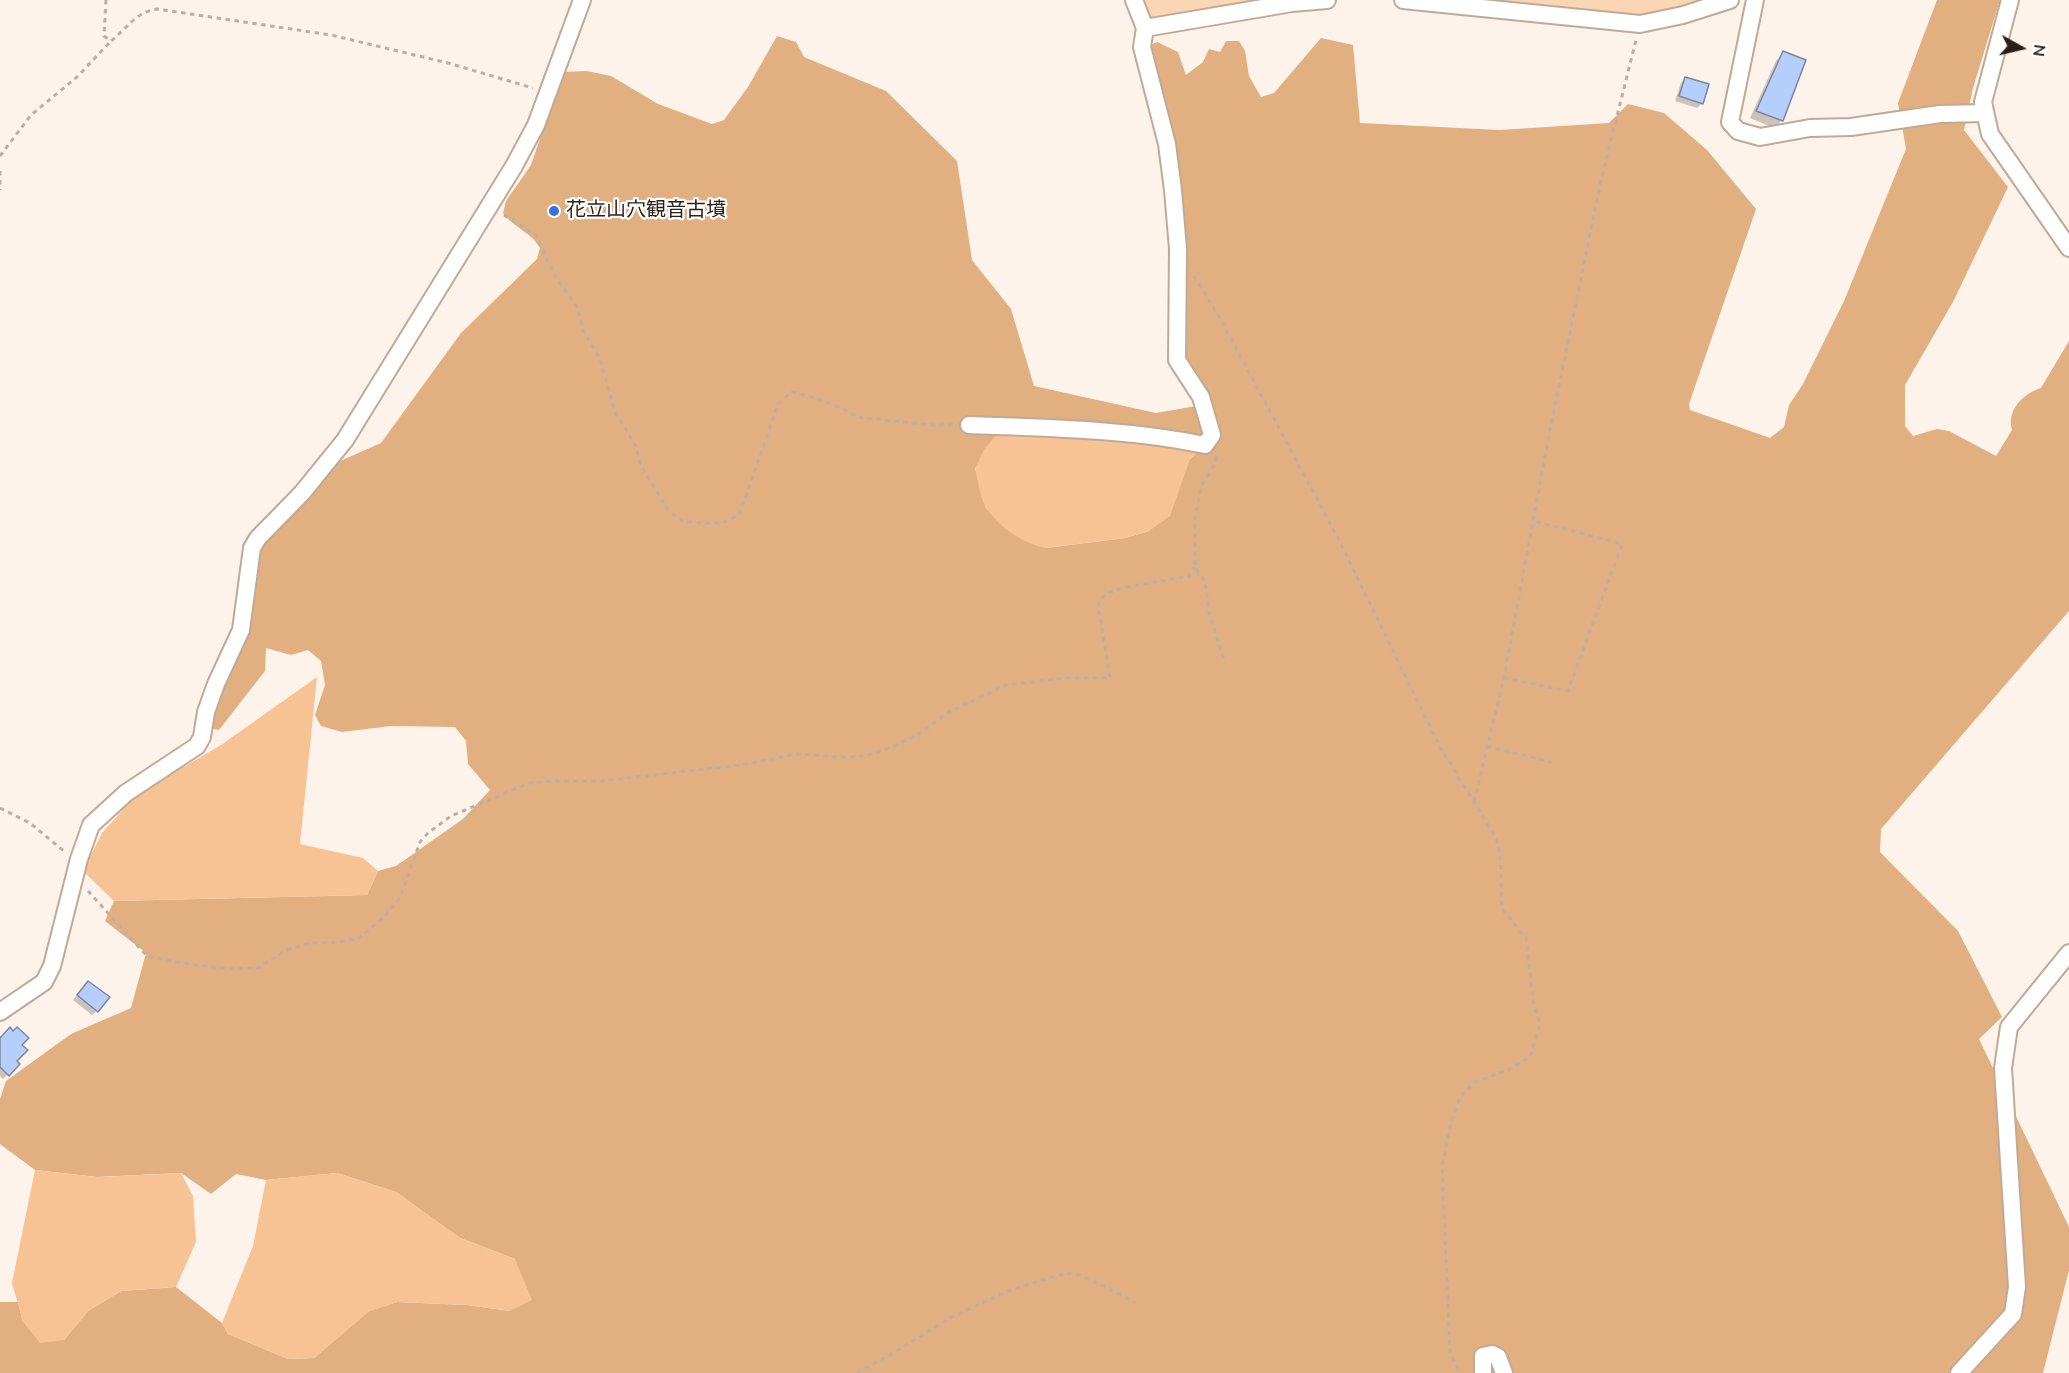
<!DOCTYPE html>
<meta charset="utf-8">
<style>
body{margin:0}
#map{position:relative;width:2069px;height:1373px;overflow:hidden;background:#fdf3ea;font-family:"Nunito Sans",sans-serif}
canvas{display:block}
.north{position:absolute;left:1991px;top:18px;width:60px;height:60px;-webkit-text-stroke:4px #fff;paint-order:stroke;rotate:98deg;font-size:16px;font-weight:700;line-height:24px;text-align:center;color:#281f17}
.north::after{content:'';display:block;margin:auto;width:21px;height:27px;background:#281f17;clip-path:polygon(50% 0,100% 100%,50% 72%,0 100%)}
</style>
<div id="map">
<canvas width="2069" height="1373"></canvas>
<div class="north">N</div>
</div>
<script>
const c = document.querySelector('canvas').getContext('2d');
c.lineJoin = 'round';
function paint(path, color) {
  c.fillStyle = color;
  c.fill(path, 'evenodd');
}
function trace(path, color, width, dash) {
  c.strokeStyle = color;
  c.lineWidth = width;
  c.lineCap = dash ? 'butt' : 'round';
  c.setLineDash(dash || []);
  c.stroke(path);
}
function write(font, color, halo, rows, align = 'center') {
  c.font = font + ' "Nunito Sans","Noto Sans JP",sans-serif';
  c.lineWidth = 4.5;
  c.setLineDash([]);
  c.textBaseline = 'middle';
  c.strokeStyle = halo;
  c.fillStyle = color;
  for (const [text, x, y, turn = 0] of rows) {
    c.save();
    c.translate(x, y);
    c.rotate((+turn || 0) * Math.PI / 180);
    c.textAlign = isNaN(turn) ? turn : align;
    if (halo) c.strokeText(text, 0, 0);
    c.fillText(text, 0, 0);
    c.restore();
  }
}
const green = new Path2D(`
 M1142,0h135l-125,20z
 M1451,0h257l-57,18z`);
const forest = new Path2D(`
 M1937,0h63l-27,88 -9,42 44,57 -55,115 -48,83v41l8,10 24,-7 12,2 47,25 16,-26c-6,-20 12,-37 29,-42l28,-47v270l-188,218 -1,23 78,79 44,86 -23,22 90,188v43l-26,103h-2043v-71h18l5,20 41,18 24,-29 33,-20 55,-4 46,36 6,11 60,25 26,-1 55,-47 28,-9 70,3 43,6 5,-52 -55,-21 -64,-46 -59,-19 -71,7 -30,-6 -25,20 -30,-21 -84,4 -62,-7 -35,-26v-45l6,-18 65,-47 60,-26 15,-55 -41,-32 9,-20 253,-6 11,-24 18,-5 67,-47 27,-29 -22,-26 -2,-23 -11,-14 -64,-1 -49,6 -21,-6 -6,-11 10,-30 -4,-24 -13,-11 -17,5 -25,-7 -1,23 -46,59 -15,-3 60,-185 65,-76 52,-23 80,-110 76,-74 3,-11c-9,-16 -26,-20 -37,-35l3,-12 25,-36 32,-93 24,-1 24,5 47,28 54,20 12,-4 24,-33 29,-51 19,6 8,15 82,34 71,70 15,99 39,49 23,77 122,27 52,-9 -23,-46 -35,-313 7,-3 21,10 8,23 17,-13 6,-13 11,3 6,-11h13l6,10 4,25 12,21 13,-4 47,-55 32,7 7,78 139,7 110,-7 19,-19 36,9 43,37 49,59 -67,195 1,6 80,28 14,-11 5,-22 14,-21 41,-83 62,-152 -8,-46zM1199,451l-9,8 -41,72 -24,7 -79,10 -41,-20 -19,-20 -11,-40z`);
const water = new Path2D(`
 M999,432l166,11 35,7 -10,9 -20,57 -21,15 -24,7 -79,10c-22,-4 -46,-20 -59,-39 -7,-10 -9,-28 -12,-41l10,-20z
 M317,677l-17,167 63,14 15,13 -11,24 -253,6 -31,-30 19,-38 35,-39 84,-49z
 M35,1170l62,7 84,-4 12,23 3,46 -20,45 -55,4 -33,20 -24,29 -24,3 -17,-21 -11,-39z
 M337,1173l59,19 64,46 55,21 17,41 -22,11 -43,-6 -70,-3 -12,4 -16,5 -55,47 -26,1 -60,-25 -6,-11 31,-77 13,-66z`);
const shadow = new Path2D(`
 M1783,53l21,8 -23,60 -7,7 -24,-10 26,-57z
 M1686,78l16,25 -5,5 -22,-7 6,-18z
 M83,987l14,24 -5,4 -19,-15z
 M0,1040l20,5 -5,16 3,3 -15,15 -3,-3z`);
const building = new Path2D(`
 M1783,51l23,9 -23,61 -27,-10z
 M1685,77l24,7 -6,20 -24,-8z
 M88,981l22,16 -12,15 -21,-17z
 M10,1027l3,4 4,-4 12,11 -7,7 6,5 -11,11 3,3 -11,12 -9,-9v-29z`);
const path = new Path2D(`
 M106,0l-2,36 7,5c16,-13 25,-29 46,-32l174,26 117,28 85,25
 M0,156l31,-41 46,-38 34,-36
 M0,171v19
 M504,215l31,19 19,40 21,30 4,6 3,19 18,30 16,55 20,32 4,17 16,28 14,21 13,9 29,3 17,-3 11,-8 36,-103 5,-10 11,-8 17,4 32,12 16,9 74,8h23
 M1194,276l23,37 121,225 102,209 56,91 4,14 2,57 24,29 7,62 7,25 -10,32 -22,13 -33,12 -15,15 -9,25 -9,43 8,187 10,21
 M1216,457l-1,6 -13,22 -7,31v51l10,14 4,32 16,50
 M1504,678l64,13 54,-147 -88,-23
 M1487,746l67,17
 M1474,802l30,-124 44,-238 53,-260 35,-140
 M0,808l30,15 35,29
 M88,891l59,65 41,8 42,5 28,-1 29,-18 24,-7 29,-1 19,-4 24,-20 17,-20 20,-56 8,-9 23,-17 78,-33 27,-2h44l141,-16 57,-11 43,3 24,-1 32,-11 22,-11 30,-22 57,-27 60,-7h44l-12,-74 7,-10 17,-6 67,-12 6,-9
 M857,1373l38,-21 55,-34 58,-27 43,-14 22,-4 27,11 36,19`);
const minor = new Path2D(`
 M1403,0l237,24 43,-9 47,-15
 M1755,0l-25,122 8,9 22,6 50,-9 41,-1 89,-13 44,-1
 M2010,0l-27,102 7,32 79,114
 M1145,28l147,-25 35,-3
 M969,425c79,3 158,4 236,20l7,-10 -11,-38 -24,-37 1,-111 -5,-59 -6,-46 -25,-97 3,-19 -11,-28
 M0,1012l44,-30 8,-16 27,-107 12,-34 35,-32 71,-47 5,-9 4,-25 10,-28 25,-54 11,-82 6,-10 44,-45 43,-53 169,-274 22,-41 46,-125
 M1483,1373v-17l9,-2 6,3 6,16
 M1959,1373l54,-59 4,-27 -14,-219 6,-41 60,-74`);
const markers = [
 [554,211,6,"#3b70e0"]
];
const poiNames = [
 ["花立山穴観音古墳",566,211]
];
paint(green, '#fbd6b5');
paint(forest, '#e2af81');
paint(water, '#f7c394');
paint(shadow, '#0003');
paint(building, '#b6cefb');
trace(building, '#7a879f', 1.5);
trace(minor, '#c1aa95', 20);
trace(path, '#bab0a7', 3, [4.5, 4.5]);
trace(minor, '#fff', 16);
for (const [x, y, r, color] of markers) {
  const dot = new Path2D();
  dot.arc(x, y, r, 0, 2 * Math.PI);
  c.fillStyle = color;
  c.fill(dot);
  trace(dot, '#fff', 2);
}
write('20px', '#281f17', '#fff', poiNames, 'left');
</script>
